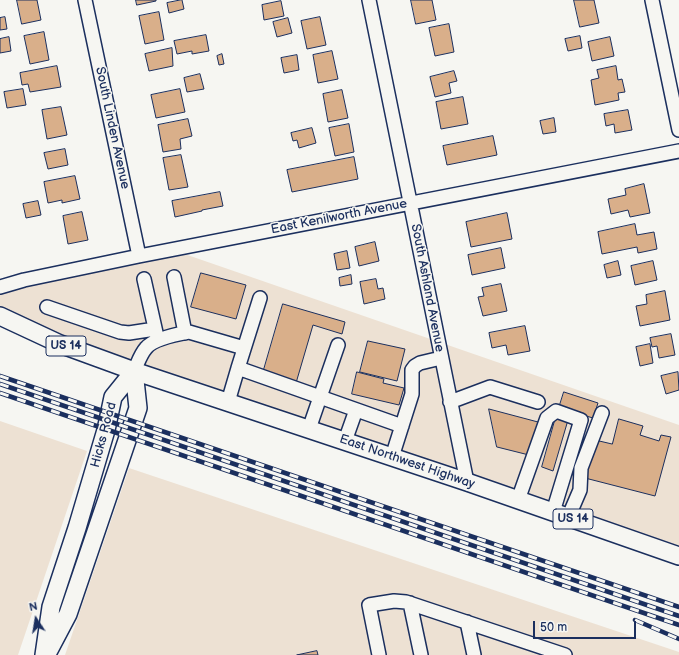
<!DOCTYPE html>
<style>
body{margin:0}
#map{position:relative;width:679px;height:655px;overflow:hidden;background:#f6f6f2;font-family:"Balsamiq Sans",sans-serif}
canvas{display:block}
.north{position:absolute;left:16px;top:599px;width:40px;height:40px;-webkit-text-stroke:3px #f6f6f2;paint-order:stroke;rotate:348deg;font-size:11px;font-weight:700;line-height:16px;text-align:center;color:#1b2f5e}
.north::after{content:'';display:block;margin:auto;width:14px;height:18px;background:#1b2f5e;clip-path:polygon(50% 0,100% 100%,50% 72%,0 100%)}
.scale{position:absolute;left:533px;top:621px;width:103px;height:18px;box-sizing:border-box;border:2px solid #1b2f5e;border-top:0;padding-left:5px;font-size:12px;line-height:14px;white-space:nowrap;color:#1b2f5e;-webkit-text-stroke:3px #f6f6f2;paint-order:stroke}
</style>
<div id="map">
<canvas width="679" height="655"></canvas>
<div class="north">N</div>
<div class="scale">50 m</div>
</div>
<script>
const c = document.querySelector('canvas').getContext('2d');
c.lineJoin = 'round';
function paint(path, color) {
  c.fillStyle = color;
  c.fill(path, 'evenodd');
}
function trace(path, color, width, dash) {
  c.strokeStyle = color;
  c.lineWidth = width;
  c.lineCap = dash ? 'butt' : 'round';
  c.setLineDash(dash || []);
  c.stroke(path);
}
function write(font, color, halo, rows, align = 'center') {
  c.font = font + ' "Balsamiq Sans",sans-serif';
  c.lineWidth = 3;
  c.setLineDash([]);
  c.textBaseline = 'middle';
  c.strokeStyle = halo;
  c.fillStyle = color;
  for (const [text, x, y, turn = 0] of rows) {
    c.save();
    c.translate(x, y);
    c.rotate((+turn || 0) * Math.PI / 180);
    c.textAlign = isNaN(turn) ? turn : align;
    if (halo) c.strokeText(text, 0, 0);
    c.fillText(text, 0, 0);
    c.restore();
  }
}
const built = new Path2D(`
 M173,250l506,175v131l-679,-240v-31z
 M0,421l87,30 -69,204h-18z
 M129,468l550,184v3h-614z`);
const building = new Path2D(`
 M17,0h20l4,20 -19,4z
 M136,0h20v1l-19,4z
 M182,0l2,9 -15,4 -2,-10z
 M411,0h21l4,20 -20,4z
 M574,0h20l5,23 -19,4z
 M281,1l3,15 -20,4 -2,-15z
 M159,12l5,28 -19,4 -6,-28z
 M5,17l2,12 -7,1v-12z
 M320,17l6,28 -19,4 -6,-28z
 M288,18l4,15 -15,4 -4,-15z
 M449,24l5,28 -19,4 -6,-28z
 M44,32l5,28 -19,4 -6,-28z
 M206,35l3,16 -17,3v-3l-15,3 -3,-13z
 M580,36l2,12 -14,3 -3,-12z
 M9,37l2,14 -11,2v-14z
 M610,37l4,19 -22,5 -4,-19z
 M172,48l1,18 -24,5 -4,-17z
 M332,51l6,28 -20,4 -5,-28z
 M222,54l2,10 -5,1 -2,-9z
 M297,55l2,15 -15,3 -3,-15z
 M57,66l4,21 -31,5 -2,-8 -6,1 -2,-12z
 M616,66l2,14 4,-1 3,13 -7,1 1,7 -24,5 -4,-25 8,-2 -2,-8z
 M454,71l3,10 -8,2 2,10 -16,4 -5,-20z
 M200,74l4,15 -17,3 -3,-14z
 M23,89l3,16 -19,3 -3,-16z
 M180,89l5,23 -29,6 -5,-23z
 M342,90l6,28 -20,4 -5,-28z
 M463,97l5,27 -27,5 -5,-27z
 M61,107l6,28 -20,4 -5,-29z
 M628,110l4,20 -17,3 -1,-9 -8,2 -2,-12z
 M554,118l2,14 -13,2 -3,-13z
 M188,119l4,17 -12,3 1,10 -18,3 -5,-27z
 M349,124l5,28 -19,4 -6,-28z
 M312,128l4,15 -17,5 -2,-8 -4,1 -2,-8z
 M493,136l4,19 -50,10 -4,-19z
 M65,149l3,16 -20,4 -4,-16z
 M181,155l7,32 -19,3 -6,-32z
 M354,157l4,22 -66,13 -5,-22z
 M75,176l5,23 -18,4v-3l-14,3 -4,-21z
 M644,184l6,29 -20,4 -2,-7 -17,4 -3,-15 18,-4 -1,-6z
 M220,192l3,14 -21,4v1l-27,6 -3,-16z
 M38,201l3,14 -15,3 -3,-14z
 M82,212l6,28 -20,4 -5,-28z
 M507,213l5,26 -41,8 -5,-25z
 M635,224l2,11 17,-3 3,17 -19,4 -1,-6 -35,7 -4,-22z
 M375,242l4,19 -20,5 -4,-19z
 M501,248l4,20 -33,7 -4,-20z
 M347,251l3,17 -13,2 -3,-16z
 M618,261l3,14 -14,3 -3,-13z
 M653,261l4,19 -22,5 -4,-19z
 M201,273l45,12 -10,34 -45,-12z
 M351,275l1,9 -12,2 -1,-8z
 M376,279l2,10 5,-1 2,11 -21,5 -4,-22z
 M501,284l6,27 -24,5 -5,-19 6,-1 -2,-8z
 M665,291l5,29 -30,6 -4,-20 11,-2 -1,-9z
 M283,304l62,18 -3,12 -29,-9 -17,58 -33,-10z
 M525,326l5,25 -22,4 -2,-10 -14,3 -3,-15z
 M671,334l4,21 -16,3 -2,-12 -5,1 -2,-9z
 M368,341l37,8 -8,32 -37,-9z
 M650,344l3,19 -13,3 -4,-19z
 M357,372l27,7 -1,4 21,5 -5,17 -47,-11z
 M678,372l1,18 -13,4 -5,-18z
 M564,392l34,11 -5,15 -34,-10z
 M489,409l49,13 -9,33 -32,-8z
 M556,417l12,3 -15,51 -11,-4z
 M619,419l24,7 -3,9 19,6 2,-6 10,2 -16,59 -70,-18 10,-38 17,4z
 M317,651l1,4h-21z`);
const minor = new Path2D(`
 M85,0l54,256
 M369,0l98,482
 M652,0l27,130
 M174,277l11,56
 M144,279l13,58
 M0,287l24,-7 115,-24 540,-105
 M47,307l73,25 9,1 26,-4
 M238,368l22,-70
 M134,371c4,-8 6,-16 12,-23 7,-9 32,-14 43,-16l55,16
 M228,402l10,-34 164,58
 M450,402l40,-15 48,15
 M309,429l29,-84
 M345,441l11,-31
 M392,457l20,-63v-24l3,-4 5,-3 21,-5
 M518,500l29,-82 9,-7 25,9 -28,92
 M568,518l12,-28 1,-22 21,-55
 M410,603l11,52
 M467,622l7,33
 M379,655l-10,-50 25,-4 12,1 159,53`);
const major = new Path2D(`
 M0,316l60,28 74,27 333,111 212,74
 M48,652l20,-38 70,-206 -4,-37
 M44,655l7,-48 26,-79 29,-98 7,-33 21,-26`);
const rail = new Path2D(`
 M0,376l679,231
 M0,384l679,232
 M0,393l679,232
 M635,620l44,19`);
const shields = [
 [66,346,40],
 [573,519,40]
];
const shieldNames = [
 ["US 14",66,346],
 ["US 14",573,519]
];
const streetNames = [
 ["South Linden Avenue",112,128,78],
 ["East Kenilworth Avenue",339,217,-11],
 ["South Ashland Avenue",427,288,79],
 ["Hicks Road",104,435,-75],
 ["East Northwest Highway",407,462,19]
];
paint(built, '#ede1d3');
paint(building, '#d9af8a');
trace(building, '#1b2f5e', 1);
trace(minor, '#1b2f5e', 16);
trace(major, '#1b2f5e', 20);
trace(minor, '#f6f6f2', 13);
trace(major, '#f6f6f2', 17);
trace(rail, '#1b2f5e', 4.5);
trace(rail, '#f6f6f2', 3, [9]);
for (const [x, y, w] of shields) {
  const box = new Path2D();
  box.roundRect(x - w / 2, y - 10, w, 20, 3);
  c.fillStyle = '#f6f6f2';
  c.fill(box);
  trace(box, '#1b2f5e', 1);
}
write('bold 12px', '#1b2f5e', null, shieldNames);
write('13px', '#1b2f5e', '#f6f6f2', streetNames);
</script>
